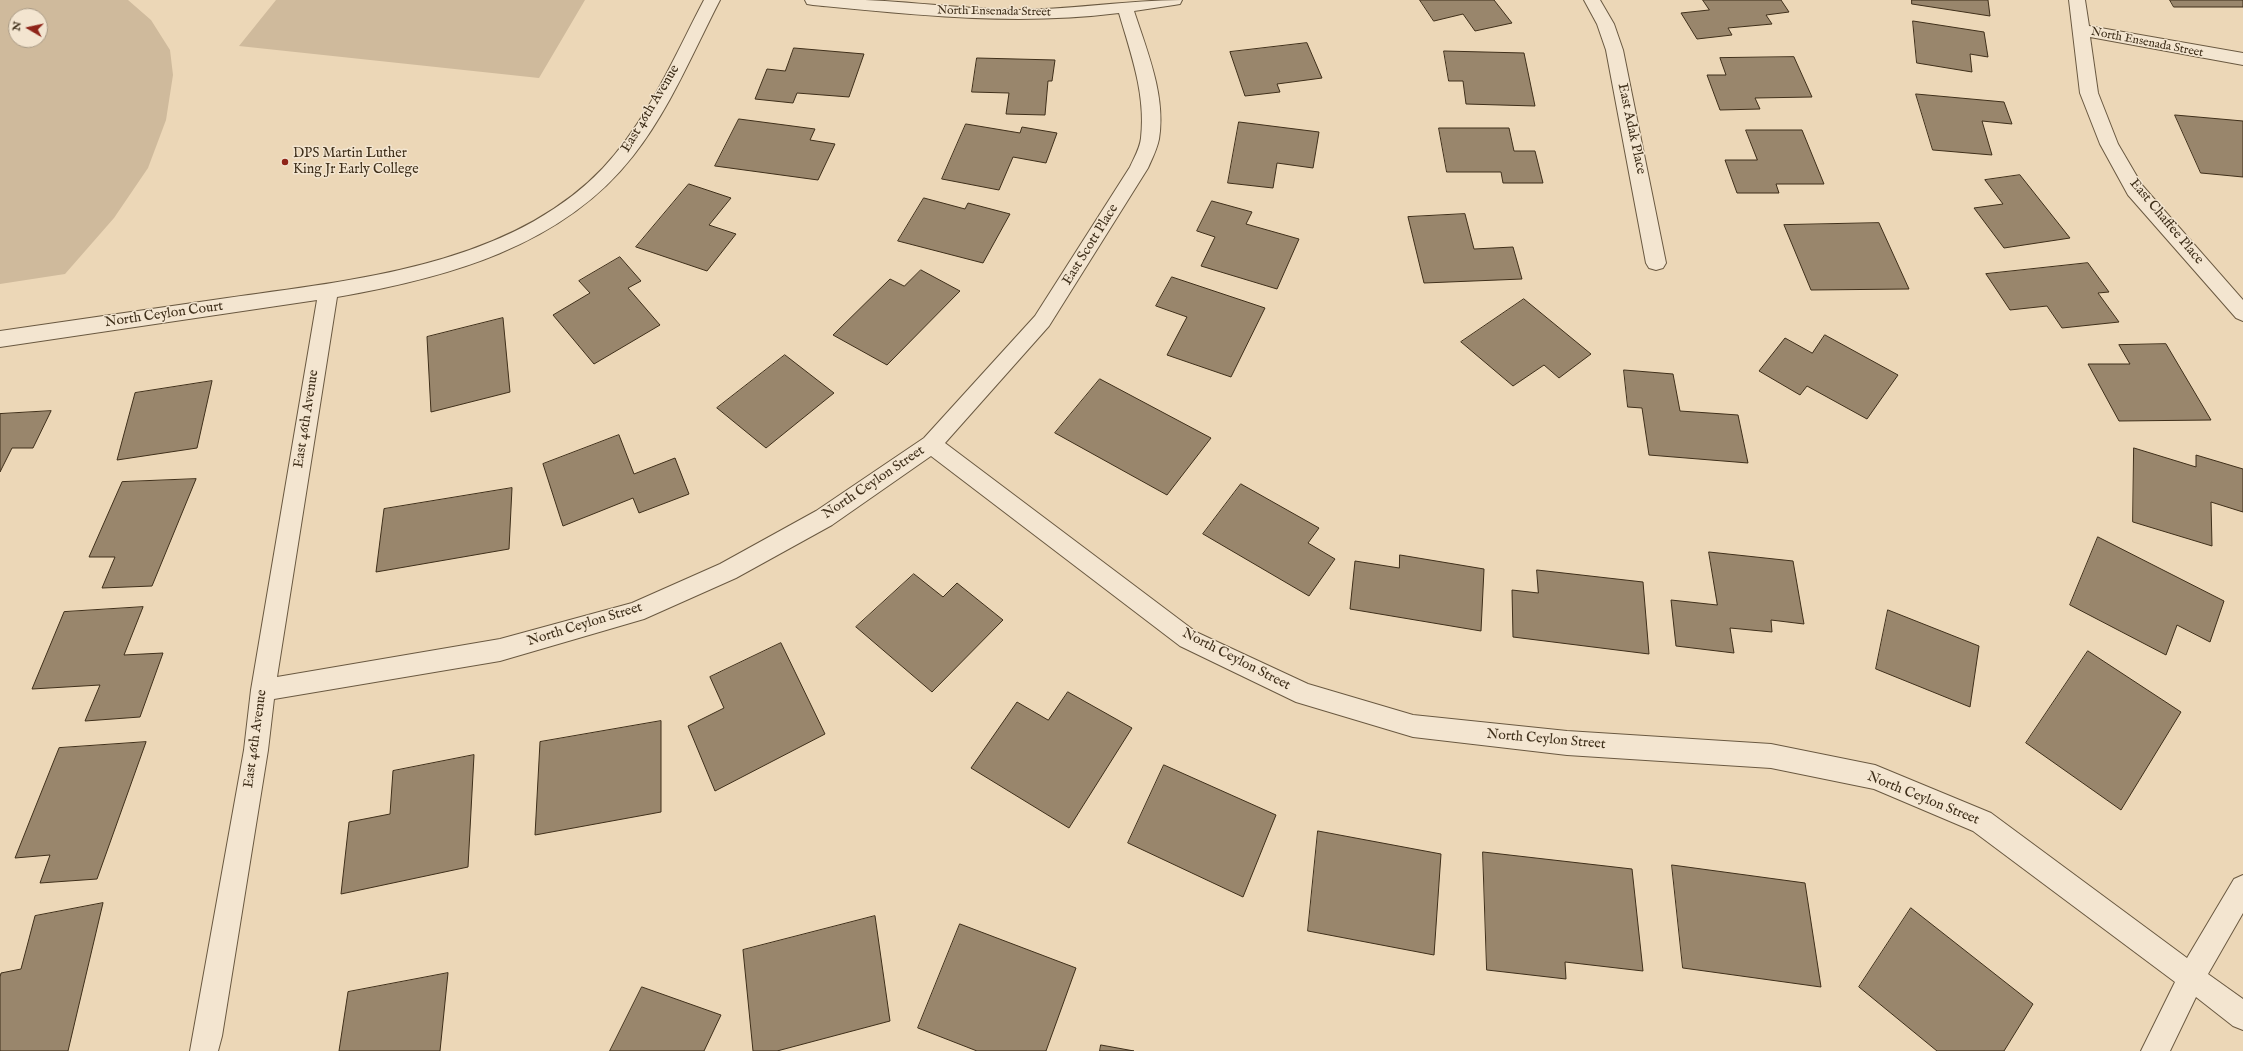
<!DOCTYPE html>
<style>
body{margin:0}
#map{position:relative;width:2243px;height:1051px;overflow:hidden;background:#ecd7b7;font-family:"IM FELL English",serif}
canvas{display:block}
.north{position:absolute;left:8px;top:8px;width:40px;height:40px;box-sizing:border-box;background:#f3e5d0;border:1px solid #ab9c87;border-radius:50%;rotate:279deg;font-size:11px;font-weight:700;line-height:16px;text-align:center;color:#3f2f1a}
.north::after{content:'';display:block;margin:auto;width:14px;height:18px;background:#8f2418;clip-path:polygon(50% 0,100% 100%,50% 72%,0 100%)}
</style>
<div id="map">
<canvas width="2243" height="1051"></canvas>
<div class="north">N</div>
</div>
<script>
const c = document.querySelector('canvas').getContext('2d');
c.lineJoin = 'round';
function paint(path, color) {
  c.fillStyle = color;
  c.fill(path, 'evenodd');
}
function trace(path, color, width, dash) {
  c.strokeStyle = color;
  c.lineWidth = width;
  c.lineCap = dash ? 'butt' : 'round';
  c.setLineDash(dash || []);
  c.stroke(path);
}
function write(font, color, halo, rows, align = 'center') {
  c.font = font + ' "IM FELL English",serif';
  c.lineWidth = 3;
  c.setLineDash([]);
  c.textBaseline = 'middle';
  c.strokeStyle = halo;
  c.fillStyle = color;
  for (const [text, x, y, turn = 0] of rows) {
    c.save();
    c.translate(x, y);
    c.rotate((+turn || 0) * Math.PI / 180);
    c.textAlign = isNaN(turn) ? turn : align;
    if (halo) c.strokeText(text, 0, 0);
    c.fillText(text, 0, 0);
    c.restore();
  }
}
const green = new Path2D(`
 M0,0h128l23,20 19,30 3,25 -7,45 -18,48 -34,50 -49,56 -65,10zM16,16h24v24h-24z
 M276,0h309l-46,78 -300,-32z`);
const building = new Path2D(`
 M1420,0h74l18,23 -37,8 -12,-17 -29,7z
 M1703,0h78l8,12 -23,3 6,9 -44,4 4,7 -35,4 -16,-26 28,-3z
 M1912,0h76l2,16 -78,-12z
 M2170,0h73v7h-69z
 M1913,21l71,11 4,25 -18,-3 2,18 -55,-9z
 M1307,43l15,35 -45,6 3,8 -35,4 -15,-44z
 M794,48l70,6 -15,43 -52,-4 -4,10 -38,-4 12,-30 18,2z
 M1444,51l80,2 11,53 -69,-2 -3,-23h-14z
 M1794,57l18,40 -57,1 5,11 -40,1 -13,-35h19l-6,-17z
 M977,58l78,2 -3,21h-4l-3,34 -39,-1 3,-21 -37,-1z
 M1916,94l88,8 8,22 -30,-3 10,34 -59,-5z
 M2175,115l68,6v56l-42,-4z
 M739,119l76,10 -5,11 25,4 -17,36 -103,-14z
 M1239,122l80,10 -6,36 -36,-5 -4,25 -45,-5z
 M966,124l54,9 2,-6 35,6 -11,30 -33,-6 -14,33 -57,-11z
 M1439,128h70l5,23h21l8,32h-40l-2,-11h-54z
 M1746,130h56l22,54h-48l3,9h-42l-12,-33h32z
 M2020,175l50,63 -66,10 -30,-40 29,-4 -18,-24z
 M689,184l42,14 -22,27 27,9 -29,37 -71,-24z
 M924,198l41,11 3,-6 42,11 -27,49 -85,-22z
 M1212,201l40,11 -6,12 53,15 -22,50 -76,-23 14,-29 -18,-6z
 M1465,214l9,35 39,-2 9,32 -98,4 -16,-66z
 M1879,223l30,66 -98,1 -27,-65z
 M620,257l21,24 -13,7 32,37 -66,39 -41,-49 37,-22 -11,-12z
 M2088,263l21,29 -11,1 21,29 -57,6 -15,-22 -37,4 -24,-36z
 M921,270l39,21 -73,74 -54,-30 57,-56 14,7z
 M1172,277l93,31 -34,69 -64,-22 20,-38 -31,-11z
 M1524,299l67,55 -32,24 -15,-13 -31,21 -52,-44z
 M503,318l7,74 -79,20 -4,-75z
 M1825,335l73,40 -31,44 -60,-33 -7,9 -41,-24 26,-33 27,15z
 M2166,344l45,76 -92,1 -31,-57h42l-11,-19z
 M785,355l49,38 -68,55 -49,-40z
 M1624,370l49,4 7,37 58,4 10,48 -99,-8 -7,-47 -14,-1z
 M1100,379l111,59 -44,57 -112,-62z
 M212,381l-15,67 -80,12 18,-67z
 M51,411l-18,37h-21l-12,24v-58z
 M619,435l15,39 41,-16 14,36 -50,19 -6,-15 -70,28 -20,-62z
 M2134,448l62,19v-12l47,14v43l-32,-10 1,44 -79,-24z
 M196,479l-44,107 -50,2 13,-31h-26l33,-75z
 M1241,484l78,44 -11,15 27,16 -26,37 -106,-62z
 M512,488l-3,61 -133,23 8,-63z
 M2098,537l126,64 -14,41 -33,-17 -11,30 -96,-50z
 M1709,552l84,9 11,63 -33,-4 1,12 -42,-4 4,25 -58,-7 -5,-46 46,5z
 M1400,555l84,14 -3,62 -131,-22 5,-48 44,7z
 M1537,570l106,12 6,72 -136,-17 -1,-47 26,3z
 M914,574l29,23 14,-14 46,37 -71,72 -76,-65z
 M143,607l-19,48 39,-2 -23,64 -55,4 15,-36 -68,4 32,-77z
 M1888,610l91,36 -9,61 -94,-38z
 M781,643l44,91 -110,57 -27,-65 36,-18 -14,-31z
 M2088,651l93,61 -60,98 -95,-67z
 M1068,692l64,36 -63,100 -98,-60 46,-66 31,18z
 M661,721v91l-126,23 5,-93z
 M146,742l-49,137 -57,4 10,-28 -35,3 44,-110z
 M474,755l-6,112 -127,27 8,-72 41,-8 3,-43z
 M1164,765l112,50 -33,82 -115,-54z
 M1318,831l123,23 -7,101 -126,-24z
 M1483,852l149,17 11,102 -78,-9 1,17 -79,-9z
 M1672,865l133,18 16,104 -138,-19z
 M103,903l-35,148h-68v-74l1,-4 20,-4 14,-53z
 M1911,908l122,96 -29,47h-67l-78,-64z
 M875,916l15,105 -113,30h-24l-10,-101z
 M960,924l116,44 -30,83h-69l-59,-23z
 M448,973l-8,78h-101l9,-59z
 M642,987l79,28 -17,36h-94z
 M1101,1045l33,6h-34z`);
const minor = new Path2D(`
 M704,0h16c-27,52 -50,109 -87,156 -71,91 -187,122 -296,141l-60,380 223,-38 132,-36 88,-39 96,-53 108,-73 111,-122 95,-149c4,-9 10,-19 11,-29 5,-43 -10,-84 -22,-125 -103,13 -204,2 -306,-8l-6,-1 -2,-4c20,0 40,0 60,0 53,2 105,10 157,10 54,-1 106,-10 160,-10l-2,4 -6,1 -40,6c13,40 32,85 25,128 -2,10 -7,20 -11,29l-99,158 -104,117 251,189 112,52 105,31 154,16 204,13 104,21 116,48 196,145 47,-79 9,-4v38l-35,61 35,25v31l-10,-4 -37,-29 -26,54h-29l34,-69 -202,-151 -99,-42 -103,-21 -204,-13 -154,-18 -117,-35 -116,-56 -249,-190 -99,69 -96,53 -92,41 -144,42 -226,38 -6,51 -46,286 -4,15h-28l54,-301 7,-60 66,-390 -317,47v-16c76,-11 152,-22 227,-33 127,-18 283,-32 376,-130 45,-48 71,-111 101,-168z
 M1584,0h16l14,24 9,26 43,213 -3,5 -7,2 -7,-2 -3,-5 -40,-213 -9,-26z
 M2069,0h16l4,26 154,27v12l-153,-28 8,56 20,51 24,41 101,115v21l-7,-3 -108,-123 -28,-51 -20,-51z`);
const markers = [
 [285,162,4,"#8f2418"]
];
const farStreetnames = [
 ["North Ensenada Street",994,12,1],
 ["North Ensenada Street",2147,43,11]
];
const streetNames = [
 ["East 46th Avenue",651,109,-59],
 ["East Adak Place",1631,129,78],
 ["East Chaffee Place",2166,222,50],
 ["East Scott Place",1091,245,-58],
 ["North Ceylon Court",164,315,-8],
 ["East 46th Avenue",307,419,-81],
 ["North Ceylon Street",874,483,-34],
 ["North Ceylon Street",585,625,-17],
 ["North Ceylon Street",1236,660,27],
 ["East 46th Avenue",256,739,-82],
 ["North Ceylon Street",1546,740,5],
 ["North Ceylon Street",1923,799,22]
];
const poiNames = [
 ["DPS Martin Luther",293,154],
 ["King Jr Early College",293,170]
];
paint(green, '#cfba9c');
paint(building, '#99866c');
trace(building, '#3f2f1a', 1);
trace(minor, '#6a5941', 2);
paint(minor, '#f3e5d0');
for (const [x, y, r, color] of markers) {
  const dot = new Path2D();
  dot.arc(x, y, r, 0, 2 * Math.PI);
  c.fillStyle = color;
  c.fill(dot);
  trace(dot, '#f3e5d0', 1.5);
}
write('12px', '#3f2f1a', '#f3e5d0', farStreetnames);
write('14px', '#3f2f1a', '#f3e5d0', streetNames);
write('14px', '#3f2f1a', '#f3e5d0', poiNames, 'left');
</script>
